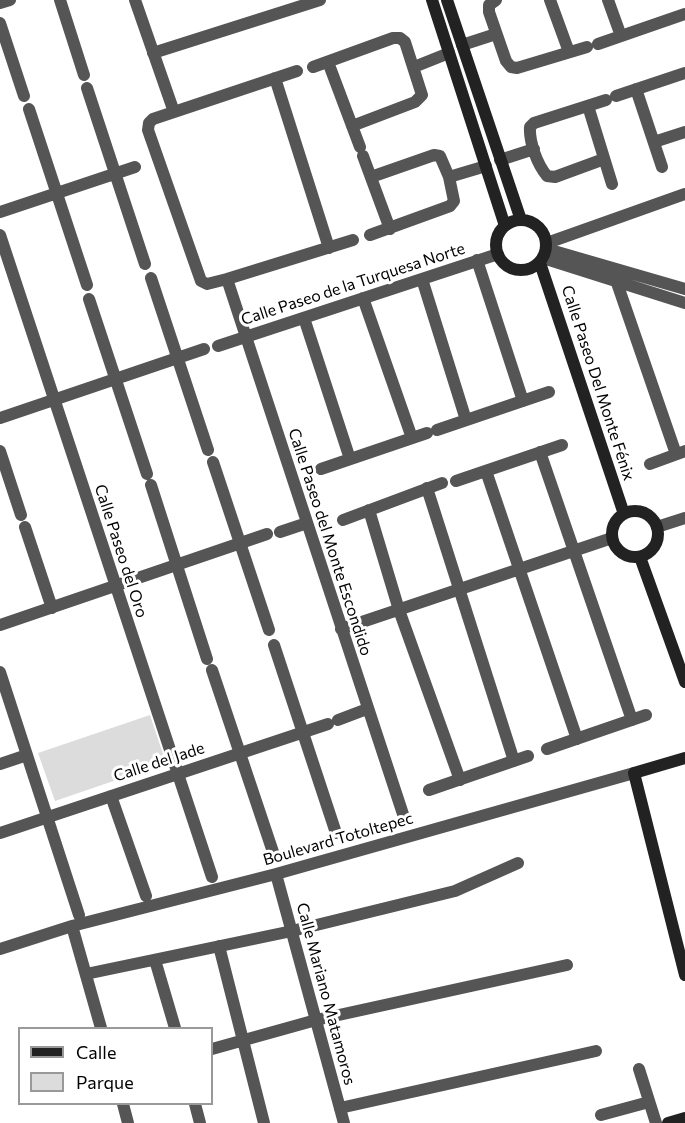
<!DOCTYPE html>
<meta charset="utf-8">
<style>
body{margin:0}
#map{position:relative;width:685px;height:1123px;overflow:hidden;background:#fff;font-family:Commissioner,sans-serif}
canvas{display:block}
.legend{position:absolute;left:18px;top:1027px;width:195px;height:78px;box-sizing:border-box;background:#fff;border:2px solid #999;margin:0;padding:8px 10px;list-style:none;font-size:18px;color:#000}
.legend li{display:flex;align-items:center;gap:12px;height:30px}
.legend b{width:30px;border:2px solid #999}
</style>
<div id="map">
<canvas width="685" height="1123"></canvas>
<ul class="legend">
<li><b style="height:8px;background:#222"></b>Calle</li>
<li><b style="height:16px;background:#dcdcdc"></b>Parque</li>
</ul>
</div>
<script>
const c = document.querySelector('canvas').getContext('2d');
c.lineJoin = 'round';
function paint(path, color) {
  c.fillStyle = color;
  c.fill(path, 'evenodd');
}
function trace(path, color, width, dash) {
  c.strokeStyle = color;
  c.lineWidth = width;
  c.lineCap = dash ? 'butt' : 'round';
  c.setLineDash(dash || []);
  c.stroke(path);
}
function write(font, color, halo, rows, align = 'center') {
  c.font = font + ' Commissioner,sans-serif';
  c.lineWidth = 6;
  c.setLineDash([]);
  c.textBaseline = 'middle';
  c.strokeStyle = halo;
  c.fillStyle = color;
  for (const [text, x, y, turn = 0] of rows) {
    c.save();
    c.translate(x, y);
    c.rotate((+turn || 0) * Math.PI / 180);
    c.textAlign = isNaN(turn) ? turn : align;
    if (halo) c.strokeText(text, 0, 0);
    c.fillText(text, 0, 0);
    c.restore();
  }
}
const green = new Path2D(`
 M150,715l16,48 -111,38 -17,-48z`);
const minor = new Path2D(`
 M60,0l24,75
 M135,0l39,112
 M496,0l-7,5v7l17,49 5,6 6,1 70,-21
 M550,0l19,52
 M608,0l13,36
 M0,3l10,-3
 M0,23l24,73
 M598,44l87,-30
 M462,45l34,-11
 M153,53l167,-53
 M328,62l32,85
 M313,67l80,-29h7l5,4 17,53 -7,7 -63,24
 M414,67l35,-14
 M297,71l-144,48 -4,4 -1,7 53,151 6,3 20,-5 126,-39
 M275,78l54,170
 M87,88l58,176
 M636,89l26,78
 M616,96l69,-23
 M588,106l24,78
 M29,109l58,176
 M654,142l31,-10
 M363,156l27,73
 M604,159l-49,18 -8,-1c-10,-12 -18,-34 -17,-49l4,-4 72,-23
 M500,160l34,-11
 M449,177l37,-11
 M0,212l135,-45
 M0,235l212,642
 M370,235l80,-29 4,-5 -5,-24 -9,-21 -6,-1 -63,22
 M547,243l138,-49
 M547,249l138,40
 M543,258l142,45
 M477,260l46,141
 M151,278l57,172
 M227,279l176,535
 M422,279l44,141
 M617,283l59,171
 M363,298l49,140
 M89,299l58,175
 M304,318l46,141
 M218,346l280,-92
 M0,418l204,-69
 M437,430l112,-38
 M0,451l21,64
 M540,452l92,268
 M213,462l56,168
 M650,464l35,-13
 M321,469l106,-36
 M486,471l91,268
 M456,481l106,-36
 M151,485l56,174
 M427,488l87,273
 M369,510l30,100 61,170
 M343,520l99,-37
 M25,527l27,81
 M657,527l28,-9
 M280,532l27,-9
 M0,625l267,-91
 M341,629l271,-91
 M274,645l62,188
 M212,670l61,182
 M0,672l79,243
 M338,720l29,-11
 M547,749l99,-34
 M0,764l27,-9
 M429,790l99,-34
 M111,796l35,100
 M0,833l328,-109
 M219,946l45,177
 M155,960l20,68
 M86,974l206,-43 163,-40 63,-28
 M212,1049l104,-29 251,-55
 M639,1069l17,54
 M195,1104l5,19
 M340,1108l256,-57
 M601,1115l48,-13`);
const tertiary = new Path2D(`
 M276,874l68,249
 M72,926l29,102
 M0,949l72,-23 204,-52 358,-101
 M123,1104l5,19`);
const secondary = new Path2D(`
 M432,0l73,226
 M447,0l74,220
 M496 245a25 25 0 1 1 50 0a25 25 0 1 1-50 0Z
 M540,263l84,251
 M612 534a23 23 0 1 1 46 0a23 23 0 1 1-46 0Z
 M640,557l45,125
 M685,758l-51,15 51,202
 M668,1123l17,-5`);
const streetNames = [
 ["Calle Paseo de la Turquesa Norte",353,284,-18],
 ["Calle Paseo Del Monte Fénix",598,383,72],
 ["Calle Paseo del Monte Escondido",330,542,72],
 ["Calle Paseo del Oro",121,551,72],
 ["Calle del Jade",159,762,-18],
 ["Boulevard Totoltepec",338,839,-16],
 ["Calle Mariano Matamoros",326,994,75]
];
paint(green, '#dcdcdc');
trace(minor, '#555', 12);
trace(tertiary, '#555', 12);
trace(secondary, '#222', 12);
write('16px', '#000', '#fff', streetNames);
</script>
